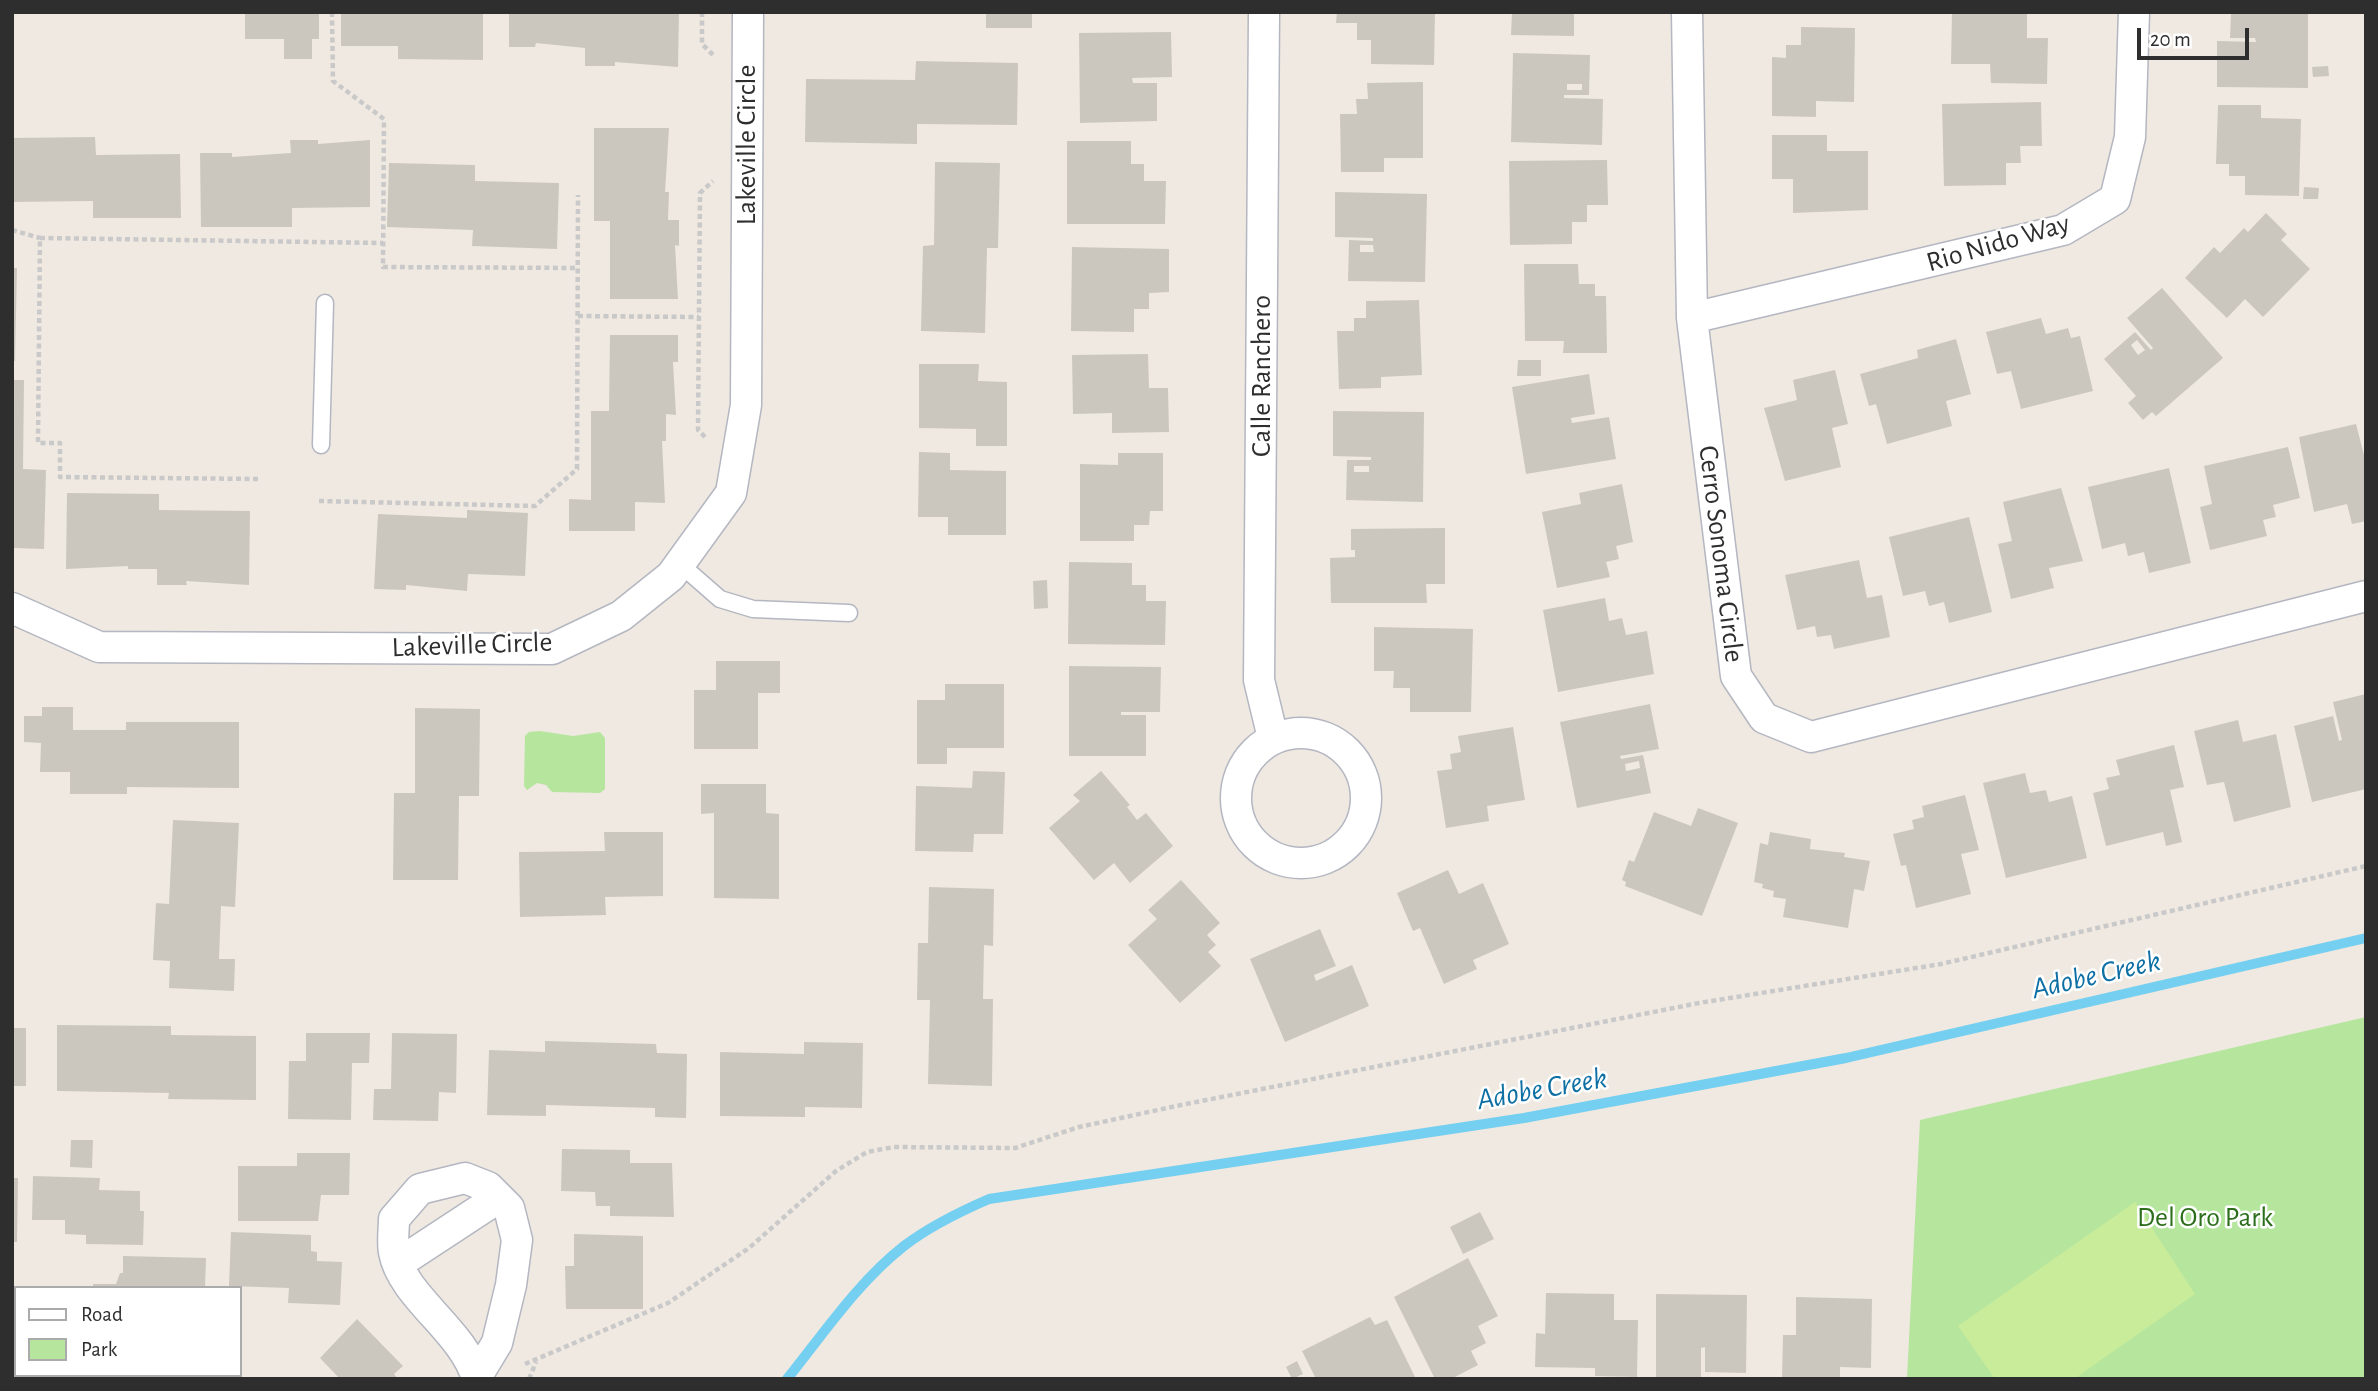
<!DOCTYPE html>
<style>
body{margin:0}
#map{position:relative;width:2378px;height:1391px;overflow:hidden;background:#efe9e1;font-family:"Alegreya Sans",sans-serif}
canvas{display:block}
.frame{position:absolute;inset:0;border:14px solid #2e2e2e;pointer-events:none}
.legend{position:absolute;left:14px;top:1286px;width:228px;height:91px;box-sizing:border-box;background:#fff;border:2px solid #ababab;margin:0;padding:9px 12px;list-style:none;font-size:21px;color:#2e2e2e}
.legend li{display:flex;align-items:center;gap:14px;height:35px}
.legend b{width:35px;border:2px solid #ababab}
.scale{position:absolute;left:2137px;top:28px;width:112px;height:32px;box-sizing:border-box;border:4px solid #2e2e2e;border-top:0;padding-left:9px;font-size:21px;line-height:24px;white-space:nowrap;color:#2e2e2e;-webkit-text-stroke:5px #fff;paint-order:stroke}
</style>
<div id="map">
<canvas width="2378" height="1391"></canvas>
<div class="frame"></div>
<ul class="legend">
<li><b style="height:9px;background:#fff"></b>Road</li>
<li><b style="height:19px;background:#b6e59e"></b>Park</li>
</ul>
<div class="scale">20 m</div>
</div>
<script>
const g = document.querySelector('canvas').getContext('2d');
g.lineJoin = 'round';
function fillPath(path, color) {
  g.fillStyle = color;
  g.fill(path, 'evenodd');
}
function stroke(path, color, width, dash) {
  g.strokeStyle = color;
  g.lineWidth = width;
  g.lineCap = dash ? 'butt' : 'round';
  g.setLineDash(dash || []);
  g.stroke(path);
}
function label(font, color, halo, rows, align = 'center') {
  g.font = font + ' "Alegreya Sans",sans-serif';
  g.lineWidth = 5;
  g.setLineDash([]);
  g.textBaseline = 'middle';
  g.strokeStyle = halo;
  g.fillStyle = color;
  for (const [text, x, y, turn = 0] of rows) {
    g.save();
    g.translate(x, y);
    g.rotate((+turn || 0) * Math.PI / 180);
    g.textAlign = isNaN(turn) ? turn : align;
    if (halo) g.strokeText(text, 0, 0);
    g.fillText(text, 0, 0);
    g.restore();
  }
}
fillPath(new Path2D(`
 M540,731L573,736L600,732L605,738V789L600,793L552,792L546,785L537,783L527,790L524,786L525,736L529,732Z
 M2366,1017V1379H1907L1920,1120Z`), '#b6e59e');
fillPath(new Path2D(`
 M2135,1202L2195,1294L2074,1379H1995L1958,1326Z`), '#c9ec9a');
stroke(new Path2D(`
 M787,1379C824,1333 858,1282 904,1246C930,1226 959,1212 989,1199L1524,1118L1846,1058L2366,938`), '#75cff0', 10);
fillPath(new Path2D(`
 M245,12H319V39H312V59H284V39H245Z
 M341,12H483V60L398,59V46H341Z
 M509,12H679L678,67L615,62V66H585V48L536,43L535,47H509Z
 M986,12H1032V28H986Z
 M1337,12H1435L1434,65L1371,64V40H1357V23H1336Z
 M1512,12H1574V36L1511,35Z
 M1952,12H2027V38H2048L2047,84L1991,83L1990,64H1951Z
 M2231,12H2308V88L2217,87V41L2256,42L2255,38H2230Z
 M1801,27L1855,28L1854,102L1816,101V117L1772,116V57L1786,58V45H1801Z
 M1171,32L1172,77L1132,78L1133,83H1157V121L1080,123L1079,33Z
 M1513,53L1590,55L1589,95H1564V98L1603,99L1602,145L1511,142ZM1567,84H1582V90H1567Z
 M916,61L1018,63L1017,125L917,124V144L805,142L806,79L915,80Z
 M2328,66L2329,76L2313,77L2312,67Z
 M1423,82V158H1384V172H1341L1340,114H1357L1356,99H1368L1367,83Z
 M2041,102L2042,146H2020L2021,163H2006V185L1944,186L1942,104Z
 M2218,105H2261V118L2301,119L2299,196L2245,195V176H2229V164H2216Z
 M594,128H669L665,192H669L668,220H679V246L675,245L678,299H610V221H594Z
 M1772,135H1827V151H1868V210L1793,213V179H1772Z
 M95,137L96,155L180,154L181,218H93V201L12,202V138Z
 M290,140H318V144L370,140V207L292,208V227H201L200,153H232V157L291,153Z
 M1067,141H1131V164H1144V181H1166L1165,224H1067Z
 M1607,160L1608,205H1587V222H1572V244L1510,245L1509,161Z
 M935,162L1000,163L998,248H987L985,333L921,331L923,246L934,245Z
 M389,163L475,165V181L559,183L557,249L472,246L473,230L387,227Z
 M2304,187L2319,188L2318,199H2303Z
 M1335,192L1427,194L1425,282L1348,281L1349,240L1373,241V238L1335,237ZM1360,245H1373L1374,252H1360Z
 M2266,213L2287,234L2281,240L2310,269L2263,317L2245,299L2227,318L2185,278L2214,247L2220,253L2244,228L2248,232Z
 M1072,247L1169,249V292L1149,293V309H1134V332L1071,331Z
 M1524,264H1578L1579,284H1595V296H1606L1607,353H1563L1564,341H1525Z
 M12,268H17L15,361H12Z
 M2162,288L2223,358L2156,416L2152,412L2143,420L2128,403L2136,396L2104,359L2135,332L2151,350L2153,348L2127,318ZM2137,340L2145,350L2138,355L2131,345Z
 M1419,300L1422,375L1381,377V388L1339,389L1337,331H1354V318H1366V301Z
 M2041,318L2046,334L2068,328L2071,338L2080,336L2093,391L2021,409L2011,371L1997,374L1986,332Z
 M610,335H678V362H673L676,415L666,414V441H662L665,503L635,502V531H569V499L591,500V411H609Z
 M1956,339L1971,394L1946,401L1952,426L1887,444L1876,404L1869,406L1860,374L1918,358L1917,350Z
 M1148,354L1149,388H1168L1169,432L1112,433V413L1073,414L1072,355Z
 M1518,360H1541V376H1517Z
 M919,364H979L978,381L1007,382V446H976V429L919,428Z
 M1835,370L1848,424L1832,428L1841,467L1785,481L1764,408L1797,400L1793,380Z
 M1589,374L1595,414L1571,418L1572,423L1609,417L1616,459L1526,474L1512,387Z
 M12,380H24L23,469L46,470L44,549L12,548Z
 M1333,411L1424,412L1423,502L1346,500L1347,460H1371V457L1333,456ZM1354,466H1369V472H1354Z
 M2356,424L2366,463V521L2352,524L2347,504L2314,512L2299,437Z
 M2288,447L2300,498L2273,505L2276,517L2263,520L2267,536L2210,550L2200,507L2212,504L2204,466Z
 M919,452L950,453V470L1006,471V535H948V517H918Z
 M1118,453H1163V511H1150L1149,525H1134V541H1080V464L1118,465Z
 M2169,468L2191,563L2149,573L2144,552L2128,556L2125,543L2102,549L2088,487Z
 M1622,484L1633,542L1616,546L1619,559L1606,562L1610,577L1557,588L1542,512L1581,504L1579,493Z
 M2061,488L2083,561L2049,568L2054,588L2011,599L1998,544L2012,541L2003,502Z
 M67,493L159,494V510L250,511L249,585L186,581L187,585H157V569H128V566L66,569Z
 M467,510L528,513L525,576L468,574L467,591L406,585V590L374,589L378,514L467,518Z
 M1969,517L1992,612L1949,623L1944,602L1929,606L1925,591L1903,596L1889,537Z
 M1445,528V584H1426L1427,603H1331L1330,558L1355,557V550H1351V529Z
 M1859,560L1867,598L1882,595L1890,637L1834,649L1831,635L1817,637L1815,626L1797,630L1785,575Z
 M1069,562L1132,563V585H1146V601H1166L1165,645L1068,644Z
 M1047,580L1048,608L1034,609L1033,581Z
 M1605,598L1609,621L1622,618L1626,635L1647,631L1654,674L1558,692L1543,610Z
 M1374,627L1473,629L1471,712H1410V688H1393L1394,671H1374Z
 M716,661H780V693H758V749H694V690H716Z
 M1069,666L1161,667L1160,712H1121V715H1146V756H1069Z
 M945,684H1004V748H947V764H917V700H945Z
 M2366,694V789L2312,802L2294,726L2333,716L2339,741L2342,740L2333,702Z
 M1650,704L1659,749L1620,756L1621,759L1643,755L1651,793L1577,808L1560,722ZM1639,761L1640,768L1626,771L1625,764Z
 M42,707H73V730H126V722H239V788L127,787V794H70V772H40L41,743L24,742V716H42Z
 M415,708L480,709L479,796H459L458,880H393L394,793H415Z
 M2238,720L2243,742L2276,734L2291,807L2234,822L2224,782L2207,785L2194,731Z
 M1513,727L1525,800L1487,806L1489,821L1446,828L1437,771L1452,769L1450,754L1461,752L1458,736Z
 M2174,745L2184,787L2170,790L2182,842L2166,846L2163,832L2106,846L2093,793L2109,789L2106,778L2120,775L2116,760Z
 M973,771L1005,772L1003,834H974L973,852L915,851L916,786L972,788Z
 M1101,771L1130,805L1127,807L1137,820L1146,813L1173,846L1130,883L1114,863L1094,880L1049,828L1080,801L1073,795Z
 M2025,773L2030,793L2046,790L2049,802L2072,796L2087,858L2006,878L1983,783Z
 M701,784H766V813L779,814V899L714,898V813L701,814Z
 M1965,795L1979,850L1961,854L1971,894L1916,908L1906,865L1901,866L1893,834L1914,829L1912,820L1924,817L1922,806Z
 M1698,808L1738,823L1702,916L1625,886L1626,882L1622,880L1629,860L1634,862L1654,812L1691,826Z
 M173,820L239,823L235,907L221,906L219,959H235L234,991L169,988L170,961L153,960L156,903L169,904Z
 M604,832H663V896L605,897L606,915L520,917L519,852L605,851Z
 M1770,832L1811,839L1810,849L1845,853L1844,857L1870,861L1864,891L1854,889L1848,928L1783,917L1786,899L1773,897L1774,891L1762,888L1763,884L1754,882L1760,843L1768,845Z
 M1448,870L1459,894L1483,883L1509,944L1473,960L1477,969L1444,984L1420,928L1413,931L1397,893Z
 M1181,880L1220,923L1207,935L1216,945L1208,952L1221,966L1180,1003L1128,945L1157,919L1148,910Z
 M929,887L994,889L993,946L984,945L983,999H993L992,1086L928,1084L930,1000H917L918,943H928Z
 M1320,929L1336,966L1314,975L1316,981L1352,965L1369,1006L1285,1042L1250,959Z
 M57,1025L171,1026V1035L256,1036V1100L168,1099L169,1093L57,1091Z
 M12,1028H26V1086H12Z
 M306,1033H370L369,1063H352L351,1120L288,1119L289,1061H306Z
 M392,1033L457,1034L456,1093L439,1092L438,1121L373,1120L374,1089H391Z
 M545,1041L656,1044L657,1053L687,1054L686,1118L655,1117V1108L546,1105V1116L487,1115L489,1050L545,1052Z
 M804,1042L863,1043L862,1108L805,1107V1117L720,1116V1052L804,1054Z
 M71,1140H93L92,1168L70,1167Z
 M562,1149L630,1150V1163H672L674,1217L610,1216V1206H596L595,1192L561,1191Z
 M297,1153H350L349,1195H321L318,1221H238V1166H297Z
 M33,1176L100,1178L99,1190L140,1191V1211H144L143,1245L86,1244V1235L65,1234V1220H32Z
 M12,1178H18L17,1242H12Z
 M1480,1212L1494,1239L1463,1254L1450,1227Z
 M231,1232L311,1235V1251L317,1252V1261L342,1262L340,1305L288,1303L289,1288L229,1286Z
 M574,1234L643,1236V1309H566L565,1266H574Z
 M123,1256L206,1258L205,1288H93V1284H116L120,1273H123Z
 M1468,1258L1498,1316L1478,1326L1486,1343L1471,1351L1478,1365L1451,1379H1435L1394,1297Z
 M1546,1293L1614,1294V1320H1638L1637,1377L1595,1376V1368L1535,1367L1536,1333L1545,1334Z
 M1656,1294L1747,1295L1746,1373L1705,1372V1347L1701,1348V1379H1656Z
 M1796,1297L1872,1299L1871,1368L1840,1367V1379L1782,1378L1783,1335H1796Z
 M1370,1317L1375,1325L1387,1320L1416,1379H1316L1302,1351Z
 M357,1319L403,1366L394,1374L398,1379H340L320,1358Z
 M1297,1361L1303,1374L1292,1379L1286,1367Z
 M127,1375H242V1379H127Z`), '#cbc7bf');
const service = new Path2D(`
 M321,445L325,303
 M680,564L720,599L753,609L849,613`);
const minor = new Path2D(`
 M1264,12L1259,680L1273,738
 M1687,12L1692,318L1736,676L1764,718L1811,737L2366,596
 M1692,318L2063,230L2115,199L2130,137L2134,12
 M12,608L99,647L552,649L621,616L671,576L731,493L746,405L748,12
 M1236 798a65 65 0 1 1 130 0a65 65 0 1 1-130 0Z
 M399,1263L498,1198
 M12,1374L15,1379
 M477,1376L497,1343L511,1285L517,1240L509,1208L488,1187L465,1178L420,1189L394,1219C394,1229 392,1242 394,1252C402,1297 465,1332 477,1379`);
stroke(service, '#b4b7c1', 19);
stroke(minor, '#b4b7c1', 33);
stroke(new Path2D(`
 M332,12L333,81L384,119L383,267L578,268
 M702,12V44L714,56
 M12,230L40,238
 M578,316L699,317
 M705,437L698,430L700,193L713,181
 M258,479L60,477V443H38L40,238L383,243
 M319,501L535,506L577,469L578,195
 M525,1364L668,1303L749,1248L836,1171L867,1152L894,1147L1015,1148L1079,1127L1181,1105L1699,1003L1941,964L2366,866
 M529,1379L536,1362`), '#c9c9c9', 4.5, [5, 3.5]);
stroke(service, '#fff', 16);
stroke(minor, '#fff', 30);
label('28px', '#2e2e2e', '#fff', [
 ["Lakeville Circle",747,145,-90],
 ["Rio Nido Way",1998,243,-16],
 ["Calle Ranchero",1262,376,-90],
 ["Cerro Sonoma Circle",1721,554,83],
 ["Lakeville Circle",472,645,-2]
]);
label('28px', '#2c6e1b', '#fff', [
 ["Del Oro Park",2205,1218]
]);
label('italic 30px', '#0d6fa3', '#fff', [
 ["Adobe Creek",2096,975,-13],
 ["Adobe Creek",1542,1089,-10]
]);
</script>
